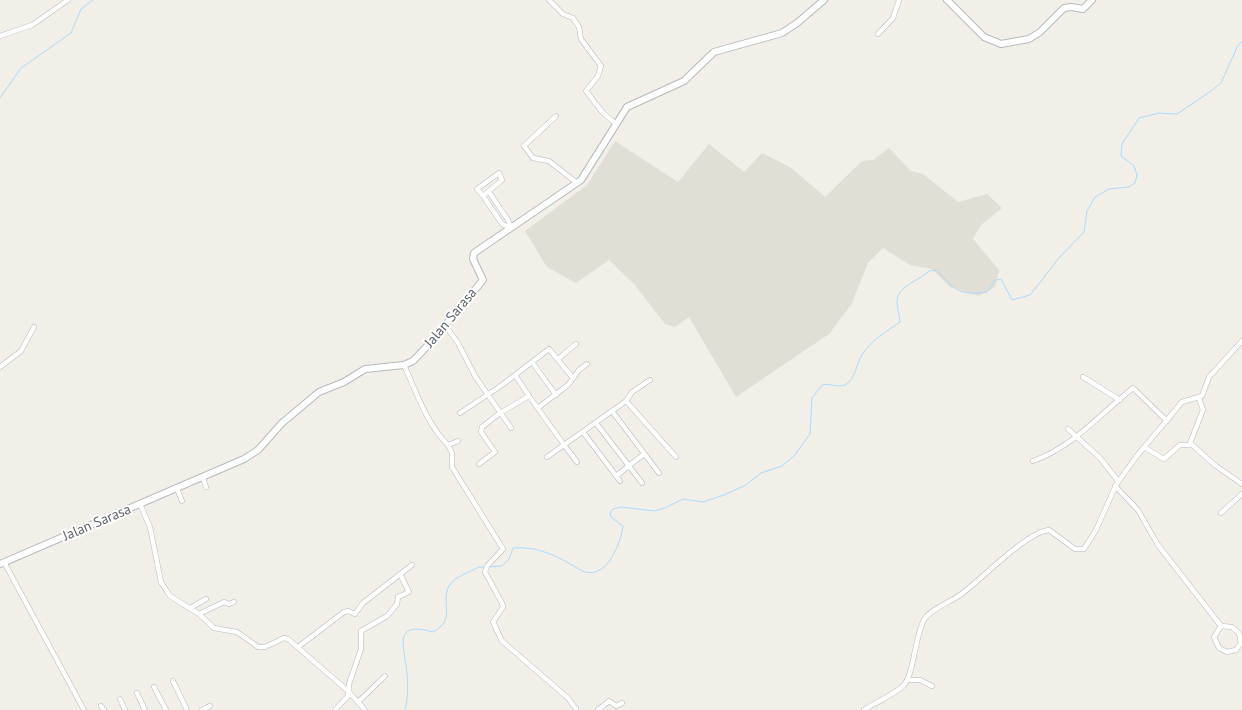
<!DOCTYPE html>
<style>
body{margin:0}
canvas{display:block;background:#f1efe8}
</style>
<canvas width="1242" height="710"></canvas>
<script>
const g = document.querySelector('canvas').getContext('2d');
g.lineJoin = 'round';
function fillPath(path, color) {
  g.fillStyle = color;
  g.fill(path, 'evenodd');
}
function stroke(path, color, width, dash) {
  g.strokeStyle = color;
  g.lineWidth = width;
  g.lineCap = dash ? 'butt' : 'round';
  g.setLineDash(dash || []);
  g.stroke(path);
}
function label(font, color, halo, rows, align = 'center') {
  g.font = font + ' "PT Sans",sans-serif';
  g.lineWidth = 4;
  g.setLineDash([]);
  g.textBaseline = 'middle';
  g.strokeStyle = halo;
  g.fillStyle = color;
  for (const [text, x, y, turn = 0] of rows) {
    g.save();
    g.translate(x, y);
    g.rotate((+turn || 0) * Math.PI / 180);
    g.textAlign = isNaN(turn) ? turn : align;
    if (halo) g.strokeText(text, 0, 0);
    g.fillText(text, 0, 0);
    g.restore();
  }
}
fillPath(new Path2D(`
 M615,141L678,182L709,144L744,172L762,153L790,167L825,197L862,161L873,160L889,148L911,171L923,174L958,202L987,194L1002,208L981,225L973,239L999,270L995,287L979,296L950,287L932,269L910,265L883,248L868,263L851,305L829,334L736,397L689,317L675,327L665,324L634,284L609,260L576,283L547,267L525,231L587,185Z`), '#e1ded6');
stroke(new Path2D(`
 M0,98L21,68L71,33L81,9L93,0
 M488,567L502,566L509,559L513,548C535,546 553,554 572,565C576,567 581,571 585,572C608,578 621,542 623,526L611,517L610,513L613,509L621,507L654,511L665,508L683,499L703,502L724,495L746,485L761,473L782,466L794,456L810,434L812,398L822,385C829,383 838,388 845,385C856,379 856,364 862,355C872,339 886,332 900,322C900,315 897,309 897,303C896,285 920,281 929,271L937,270C954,290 959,296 987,292L996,280L1001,279L1012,300L1030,295L1059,258L1084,232L1087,211L1095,197L1109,189L1129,187L1135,183L1137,175L1134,166L1121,156L1122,144L1139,118L1159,113L1177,114L1211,91L1221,83L1238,45L1242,42
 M405,710C408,700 408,685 407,674C405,648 391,620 433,632C457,619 440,603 449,586C454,577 470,572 479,567H484`), '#aadaff', 1);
const street = new Path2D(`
 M549,0L563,14L573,18L579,27L581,39L601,66L598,76L586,91L603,113L615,123
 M878,34L893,18L899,0
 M0,36L32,25L68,0
 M556,116L524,146L533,158L549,161L577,183
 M499,173L502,180L483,196L477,189Z
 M489,192L508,220L511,228
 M483,196L502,224L511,228
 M445,325L458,343L475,376L511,428
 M558,359L576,344
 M532,362L556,395
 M404,365C416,391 427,425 448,445L458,441
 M0,367L21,351L34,327
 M515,375L529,396
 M1083,377L1120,400
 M1199,398L1203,410L1190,443L1216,466L1242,484
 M626,401L676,457
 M539,407L568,385L579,370L587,364
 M612,411L659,473
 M460,413L502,385L549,349L573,378
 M596,423L642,483
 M1068,429L1100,458L1118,481
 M583,432L620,481
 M448,445L452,453V467L503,549L487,566L485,572L502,603L503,607L493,622L502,641L568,698L576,709
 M1144,447L1164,459L1180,445H1191
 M547,457L564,445L577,462
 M1033,461C1073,447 1100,414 1133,388L1167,421
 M479,464L495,452L481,432L482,427L500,413L529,396L564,445L626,401L632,392L650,380
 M616,476L644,454
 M203,478L206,487
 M1115,486L1138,510L1158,545L1221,626
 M177,489L182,501
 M140,504L150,527L161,582L170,596L199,614L214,628L237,632L258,647H265L284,638L288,639L348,691L365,710
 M1221,513L1242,494
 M4,562L84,710
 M190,608L206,599
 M199,614L224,602L229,604L234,602
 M1221,626L1232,627L1239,633L1241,643L1236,650L1227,652L1219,648L1214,637Z
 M298,647L344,612L348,611L355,614L363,603L412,565
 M907,680H920L932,686
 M173,681L187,710
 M154,687L166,710
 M137,693L145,710
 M120,699L125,710
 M358,702L385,676
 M101,706L104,710
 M202,710L210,706
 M335,710L348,696L349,684L361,649V631L387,616L397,604L398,597L409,592L400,574
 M598,710L609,701L616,706L622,703
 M864,710C876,702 892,696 903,686C914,676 915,633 925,618C934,607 949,603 960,595C980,581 1026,532 1049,530L1075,549H1084L1096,530L1116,485L1136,457L1182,402L1202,396L1209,377L1242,341`);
const secondary = new Path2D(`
 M947,0L984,37L1001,44L1029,39L1040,32L1064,8L1071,7L1083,9L1092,0
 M0,564L244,459L258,450L282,423L319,392L344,382L365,369L404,365L413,361L432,341L483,280L473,259L474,253L581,180L627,107L684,81L714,52L782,33L797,23L824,0`);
stroke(street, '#b5b8bc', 5.5);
stroke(secondary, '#b6babf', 8);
stroke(street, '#fff', 4.5);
stroke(secondary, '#fff', 6);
label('14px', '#5f6368', '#fff', [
 ["Jalan Sarasa",451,318,-50],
 ["Jalan Sarasa",97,523,-23]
]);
</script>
